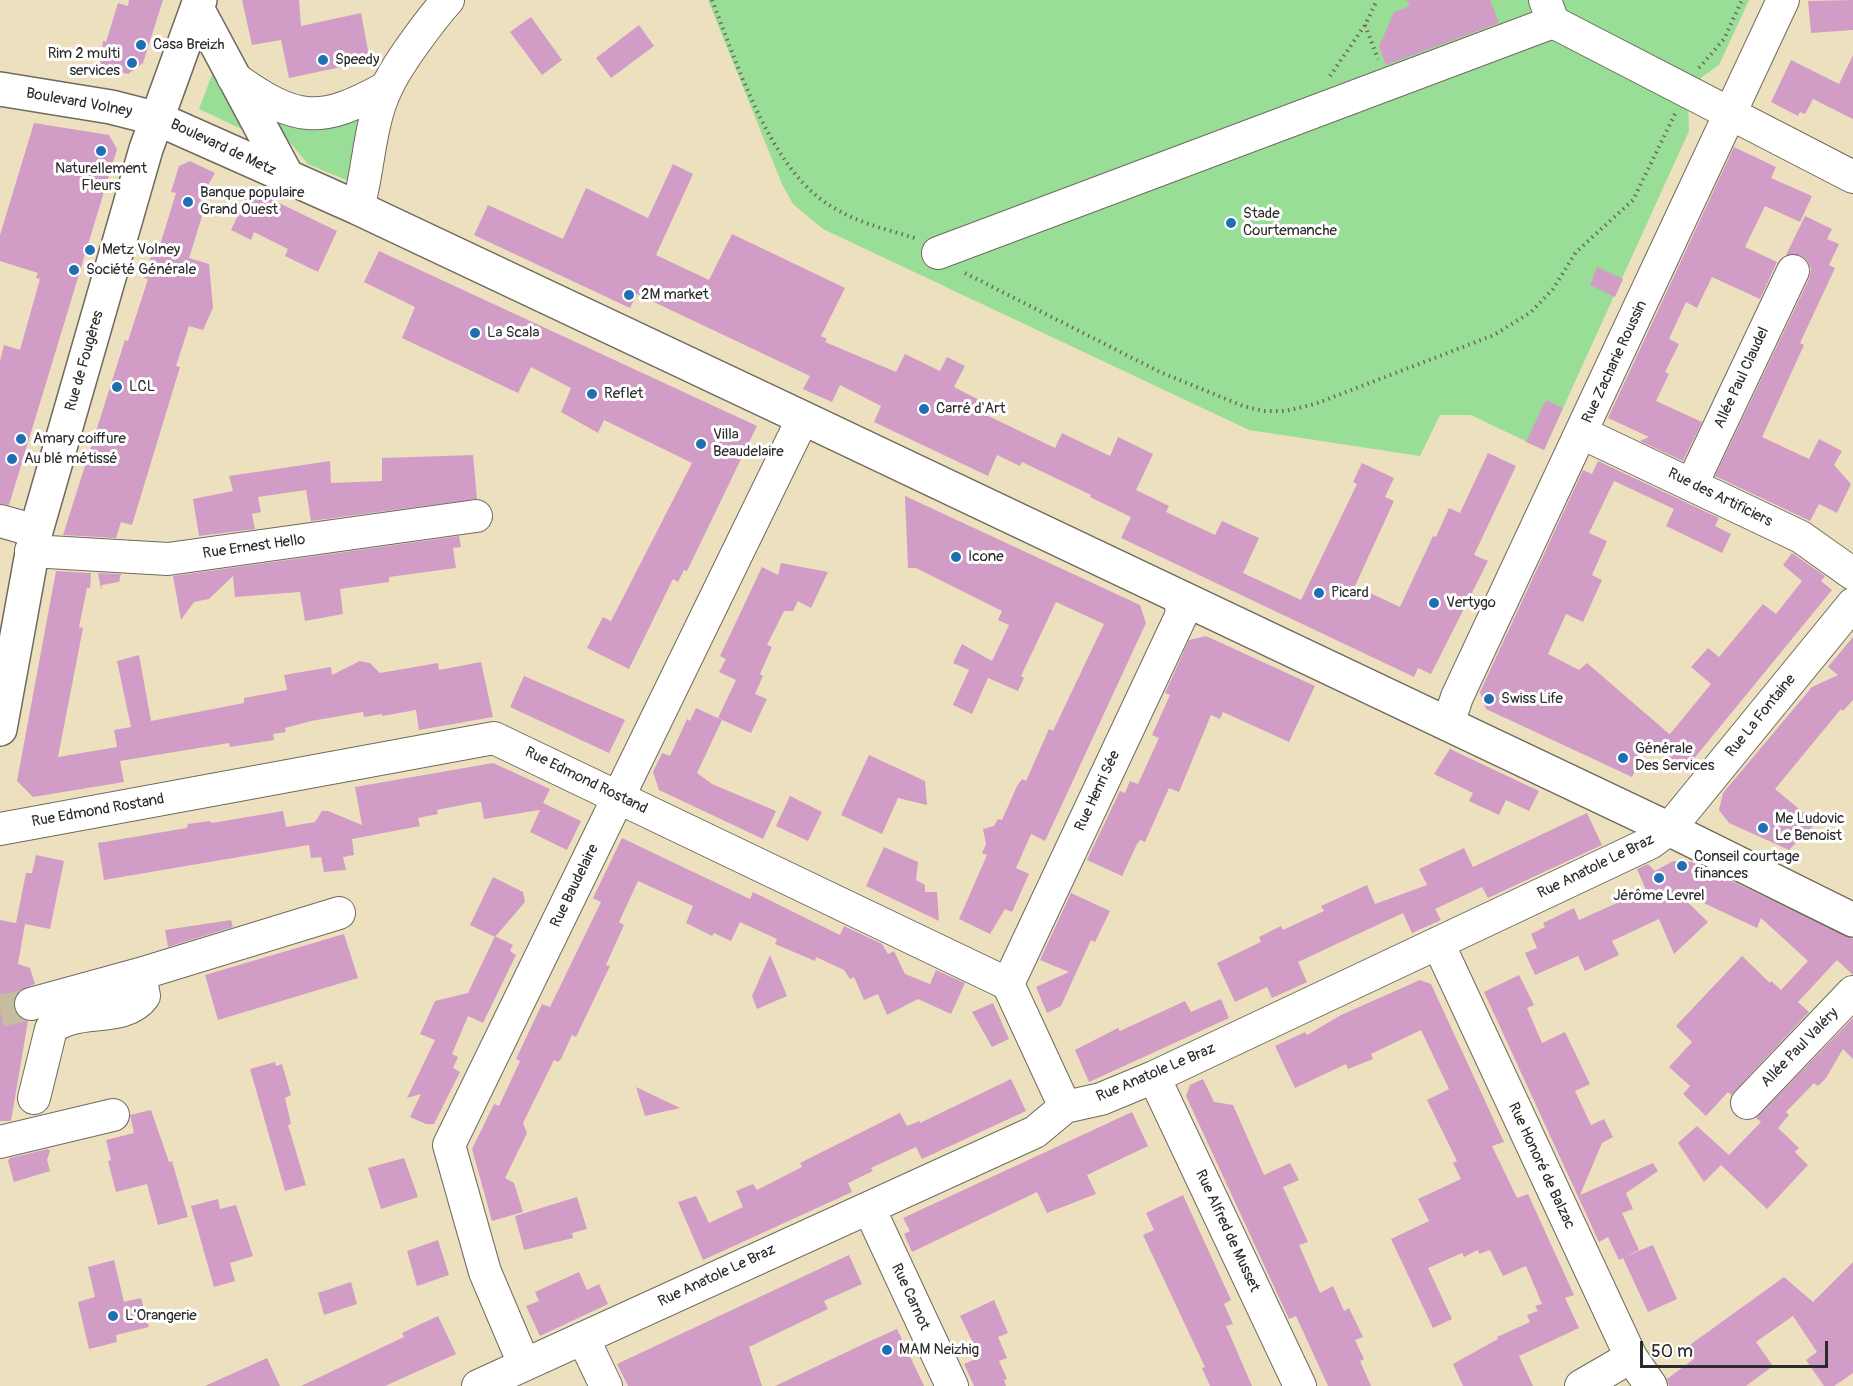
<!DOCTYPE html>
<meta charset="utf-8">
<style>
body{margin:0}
#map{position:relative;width:1853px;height:1386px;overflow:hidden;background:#ede0be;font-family:Pangolin,sans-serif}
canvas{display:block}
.scale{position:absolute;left:1640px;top:1341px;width:188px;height:27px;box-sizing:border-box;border:3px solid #2b2b2b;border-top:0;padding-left:8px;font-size:18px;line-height:21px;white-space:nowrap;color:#2b2b2b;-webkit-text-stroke:4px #fff;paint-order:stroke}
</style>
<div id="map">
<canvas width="1853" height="1386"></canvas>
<div class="scale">50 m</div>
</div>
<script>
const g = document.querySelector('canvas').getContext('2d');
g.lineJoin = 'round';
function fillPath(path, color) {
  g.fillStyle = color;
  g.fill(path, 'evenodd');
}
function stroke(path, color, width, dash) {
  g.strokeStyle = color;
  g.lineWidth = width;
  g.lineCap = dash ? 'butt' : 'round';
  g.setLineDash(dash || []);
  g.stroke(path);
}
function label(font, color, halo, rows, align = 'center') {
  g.font = font + ' Pangolin,sans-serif';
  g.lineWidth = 6;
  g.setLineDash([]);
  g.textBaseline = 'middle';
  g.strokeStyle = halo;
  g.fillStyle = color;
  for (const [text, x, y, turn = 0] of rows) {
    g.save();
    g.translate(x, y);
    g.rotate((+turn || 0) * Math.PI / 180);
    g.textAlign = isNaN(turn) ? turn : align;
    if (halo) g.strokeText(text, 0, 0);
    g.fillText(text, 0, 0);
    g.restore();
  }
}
fillPath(new Path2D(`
 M708,0H1749L1719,65L1702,77L1688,105L1689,131L1544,450L1471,415H1440L1420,456L1249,430L823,229L793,204L782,184Z
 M213,72L248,132L199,109Z
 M266,114L357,116L365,124L353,183L308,164Z`), '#98de97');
fillPath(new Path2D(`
 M129,0H163L143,63L128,74L100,68L103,41L106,42L118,3L128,6Z
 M242,0H299L301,26L361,13L370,61L289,78L281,40L252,45Z
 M1407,0H1490L1499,23L1386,65L1379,47L1394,12L1410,6Z
 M1853,0V30L1811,33L1808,1Z
 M531,17L562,60L542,75L510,32Z
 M639,25L654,46L611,78L596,58Z
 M1853,55V119L1813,99L1805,114L1800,112L1798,116L1771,102L1791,60L1839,84Z
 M34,123L109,135L117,149L9,505L0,504V361L4,345L20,350L40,279L36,278L38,273L0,261V235Z
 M1734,147L1776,167L1771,178L1812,196L1800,222L1765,206L1745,247L1777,262L1760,299L1712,277L1697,308L1686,302L1669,339L1679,344L1665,372L1669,374L1656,401L1702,422L1683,461L1640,441L1649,437L1608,418Z
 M190,161L215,173L203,194L204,210L189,258L209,264L213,308L203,330L189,326L176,366L180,367L132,525L121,522L116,538L63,535L125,340L128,341L148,279L144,278L154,246L159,248L169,216L176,193L171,192L179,166Z
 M673,164L693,174L656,255L709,280L732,234L845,288L821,336L827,339L825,342L896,372L905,354L940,371L947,357L965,366L954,387L985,403L980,412L1055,448L1062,433L1110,456L1118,437L1153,454L1136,490L1169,506L1166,512L1215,535L1222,521L1259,538L1243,573L1301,600L1357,484L1353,482L1362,463L1394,478L1385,497L1394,501L1355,586L1400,607L1433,536L1436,537L1449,508L1460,513L1488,453L1516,466L1474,555L1488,561L1431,674L1418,668L1414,677L1121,538L1131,517L1090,497L1091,495L1022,462L1020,466L997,455L988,476L874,422L881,406L840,385L832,402L803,389L810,376L637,294L630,308L474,235L488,205L563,239L586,188L648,218Z
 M250,189L337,231L318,272L285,256L288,249L254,232L251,240L231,230Z
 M1805,216L1832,229L1827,239L1839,244L1829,265L1835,268L1800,343L1804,345L1762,437L1809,459L1819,439L1842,451L1834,465L1851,484L1837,513L1819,504L1810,521L1715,476L1809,279L1811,269L1807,260L1800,255H1786Z
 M379,251L757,426L687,571L684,570L678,582L673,579L629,669L587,648L603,617L611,621L692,463L604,420L598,433L561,412L571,388L531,367L518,393L402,338L415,307L364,282Z
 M1597,267L1623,279L1615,297L1590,285Z
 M1546,400L1563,408L1544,450L1526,442Z
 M473,455L477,499L311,521L306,490L258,497L261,512L252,514L255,529L199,536L193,499L233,491L229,476L330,461L331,483L382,481V458Z
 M1598,461L1719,518L1715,526L1731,534L1722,553L1666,526L1674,509L1614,481L1589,533L1607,541L1592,575L1602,580L1583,622L1566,614L1548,654L1579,670L1587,663L1667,732L1670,734L1711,684L1691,667L1708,648L1719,657L1763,604L1776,614L1802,581L1783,565L1792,553L1825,576L1821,581L1832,590L1683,772L1648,743L1632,777L1486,709L1480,692L1583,470L1592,474Z
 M905,496L1140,605L1146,623L1045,841L1031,834L1016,868L1029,874L1012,912L1005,909L990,934L959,919L987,855L982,853L986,844L983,829L994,826L998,819L1002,820L1017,786L1022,779L1026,781L1049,729L1053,731L1104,624L1056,602L1021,676L1024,678L1018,691L988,678L972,714L953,705L969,670L953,663L962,644L992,661L1009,625L998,620L1002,611L916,568H908Z
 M459,536L461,547L453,548L456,568L389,577V582L340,589L343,614L305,621L300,592L235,597L233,576L209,599L194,602L181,620L173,576Z
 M781,563L828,572L811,608L798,601L793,611H784L767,645L772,647L760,674L763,676L755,694L767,699L751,733L718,718L736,680L719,672L726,659L720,656L762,567L778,575Z
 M56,571L91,573L90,588H87L79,627L83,628L58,757L117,747L114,730L131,727L117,661L139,655L151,721L244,703V698L287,690L284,675L331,667L332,675L360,661L370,663L380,673L438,663L439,670L481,662L493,717L419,730L416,710L382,716V714L364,717L363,712L311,721L285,728L286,732L273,734L274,740L230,747L229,743L120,761L124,782L33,797L17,781Z
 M98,573L121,574L119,582L102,585L101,589Z
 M1206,636L1315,686L1289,742L1223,712L1220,719L1211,715L1179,792L1169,788L1145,842L1140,840L1137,844L1122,876L1087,860L1120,791L1125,793L1130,781L1138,784L1159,738L1152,735L1170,695L1165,693L1189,640Z
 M1853,637V700L1843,711L1841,709L1775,789L1816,823L1789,850L1729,823L1719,810L1723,793L1812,687L1838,675L1828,667Z
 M524,676L625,720L609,753L510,707Z
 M696,708L722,720L697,773L712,784L776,811L763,839L659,790L653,772L662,753L670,756L687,719L690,721Z
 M1450,749L1539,791L1529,811L1506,800L1499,815L1469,801L1473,793L1434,774Z
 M869,755L925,781L927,805L898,798L882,834L841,815Z
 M493,763L550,789L543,803L581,821L567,850L530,832L540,810L484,819L481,802H477L437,810L438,814L418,818L420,826L352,839L354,855L343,857L346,870L324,872L321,857L311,858L309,845L104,880L98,843L187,828L188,824L210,821L212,823L283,811L286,827L315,822L322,811H328L362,825L355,787Z
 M790,796L822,812L808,841L776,826Z
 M1587,813L1602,845L1488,898L1482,887L1435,909L1441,920L1412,933L1403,913L1298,962L1307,982L1272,998L1267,987L1235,1002L1217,963L1261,942L1259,937L1281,926L1283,930L1324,911L1321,906L1367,885L1375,904L1427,885L1419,869L1464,848L1473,867Z
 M622,838L750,899L753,892L840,935L844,926L882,944L888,954L894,951L905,974L930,984L936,970L965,983L951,1014L918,999L887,1015L878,994L864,1000L854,977L850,979L844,970L816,957L815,961L775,944L777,939L740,922L731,941L714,933L712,936L686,923L693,906L638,881L619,922L624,925L606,965L610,966L576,1037L572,1035L561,1059L558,1062L554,1060L523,1123L527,1133L505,1178L514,1183L523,1212L492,1221L472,1149L494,1104L499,1106L520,1061L516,1059L542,1004L550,1007L601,902L593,898Z
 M884,847L918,862L916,880L925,885V892H937L939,921L866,886Z
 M36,855L64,861L50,929L25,924L18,964L30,968L35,984L19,991L14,999V1008L18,1016L28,1021L11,1121H0V920L16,923L26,873H32Z
 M1673,861L1692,862L1853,939V975L1837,960L1798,1002L1809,1012L1731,1095L1728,1092L1706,1116L1683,1094L1690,1086L1669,1067L1692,1042L1676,1026L1742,956L1770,983L1771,981L1781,990L1808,961L1761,918L1757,928L1674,889L1708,922L1674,954L1659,919L1612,941L1619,955L1585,971L1578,956L1535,975L1525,953L1537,948L1531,934L1545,927L1543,923L1574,908L1579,920L1646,890L1637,869L1648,864L1655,871Z
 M493,877L523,892L525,902L495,937L470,925Z
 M1071,893L1110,911L1095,942L1091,940L1061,1006L1047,1013L1036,987L1069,972L1040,960Z
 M231,920L233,927L168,947L165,930Z
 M344,934L358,978L218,1020L205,975Z
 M495,936L513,945L510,951L516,955L483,1023L468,1016L452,1054L458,1057L453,1068L460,1072L434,1124H426L410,1117L421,1094L407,1098L435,1040L420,1034L435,1001L468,993Z
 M770,955L787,996L757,1009L752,996Z
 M1519,975L1534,1005L1527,1008L1542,1043L1565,1032L1590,1084L1575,1091L1591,1125L1604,1119L1613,1137L1602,1143L1580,1195L1653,1163L1658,1171L1626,1193L1633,1209L1622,1213L1639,1250L1624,1257L1653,1245L1677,1299L1648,1312L1623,1258L1619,1260L1608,1237L1599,1242L1484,992Z
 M1420,980L1431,984L1504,1142L1492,1146L1517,1198L1528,1194L1574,1295L1565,1298L1579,1328L1519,1356L1533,1386H1463L1453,1364L1498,1339L1497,1337L1530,1322L1527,1315L1538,1311L1535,1306L1542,1304L1526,1266L1503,1276L1490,1250L1479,1254L1478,1250L1464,1257L1462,1253L1428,1268L1452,1319L1433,1328L1391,1239L1429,1221L1418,1199L1461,1179L1453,1163L1457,1161L1427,1100L1449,1089L1421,1030L1371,1054L1373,1059L1348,1069L1346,1064L1295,1088L1275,1046L1305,1032L1307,1035L1341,1015Z
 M1221,999L1229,1018L1089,1082L1075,1050L1118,1028L1120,1031L1185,1001L1191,1012Z
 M993,1003L1009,1039L992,1047L972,1012Z
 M1853,1018V1059L1843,1049L1826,1078L1818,1086L1814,1083L1786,1112L1789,1115L1778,1128L1799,1148L1795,1152L1808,1165L1767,1209L1721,1165L1704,1182L1678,1143L1697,1126L1729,1155L1761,1122L1756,1118Z
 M275,1062L276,1066L282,1064L291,1095L285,1098L291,1124L288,1125L306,1185L285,1191L250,1069Z
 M1011,1079L1026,1111L922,1159L916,1147L871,1168L873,1171L848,1183L852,1192L703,1260L678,1202L696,1196L709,1223L743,1207L736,1191L753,1184L757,1190L802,1167L800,1163L900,1113L907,1126L920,1121V1123Z
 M1203,1079L1214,1102L1233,1105L1264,1175L1290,1163L1299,1180L1283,1187L1308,1242L1299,1245L1320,1293L1333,1286L1344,1311L1349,1308L1363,1337L1355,1340L1364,1359L1360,1361L1371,1386H1328L1296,1316L1289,1319L1186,1096L1190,1085Z
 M636,1087L680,1108L645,1116Z
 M151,1110L169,1162L172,1161L188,1217L158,1225L147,1184L116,1192L108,1161L111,1160L106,1140L134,1133L130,1115Z
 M1132,1112L1148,1146L1087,1175L1096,1194L1047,1213L1037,1192L912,1252L904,1234L910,1231L903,1218Z
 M48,1149L50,1151L47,1160L50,1171L14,1182L8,1161L10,1158Z
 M404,1158L418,1197L381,1209L368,1168Z
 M1183,1195L1231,1300L1224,1304L1233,1324L1226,1326L1252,1386H1210L1202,1368L1205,1367L1143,1235L1154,1230L1146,1213Z
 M577,1197L587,1229L572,1233L573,1238L524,1250L515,1216Z
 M218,1199L220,1209L236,1205L253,1256L230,1263L235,1281L214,1287L191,1206Z
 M438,1240L449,1275L417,1286L407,1251Z
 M849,1255L862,1284L824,1301L828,1309L749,1347L762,1386H628L617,1364Z
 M114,1260L124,1302L141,1298L149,1327L116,1335L117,1342L89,1349L78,1302L95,1297L88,1267Z
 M1853,1262V1373L1834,1386H1824L1806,1360L1817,1352L1793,1316L1756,1342L1773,1366L1746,1386H1669L1667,1379L1695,1358L1687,1347L1784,1277L1813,1302Z
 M579,1272L587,1290L599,1284L608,1304L540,1336L526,1306L539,1301L535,1292Z
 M351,1282L357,1304L324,1315L318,1293Z
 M994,1300L1008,1333L998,1337L1007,1358L999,1361L1007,1379L1004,1380L1006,1386H974L964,1364L980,1357L960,1316Z
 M438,1316L456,1354L385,1386H301L404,1337L402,1333Z
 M897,1329L924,1386H775L868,1342Z
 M267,1358L280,1386H205Z`), '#d19dc6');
stroke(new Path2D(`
 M0,1011L31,1004`), '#c6bca1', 32, [32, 16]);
const minor = new Path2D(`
 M1545,0L1553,22L1853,177
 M233,77C296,122 319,125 387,87
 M358,208C369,169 369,123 387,87C398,63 431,19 448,0
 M938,253L1553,22
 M1582,433L1801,537L1853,574
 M1692,484L1793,271
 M0,521L36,531
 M31,551L168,559L476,516
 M1448,724L1457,697L1783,0
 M0,829L494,738L1008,984L1065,1107
 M1438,943L1631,1357L1651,1386
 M1008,984L1181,616L1182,598
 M31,1004L140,974L339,913
 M1154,1077L1300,1386
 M34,1098L51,1029C75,1006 124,1024 144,996L140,974
 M1747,1103L1853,992
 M0,1142L113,1115
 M869,1208L952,1386
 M583,1338L606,1386
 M524,1364L485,1272L449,1145L803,418
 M478,1386L1035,1132L1065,1107L1101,1099L1154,1077L1650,843L1669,829L1853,604
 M1581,1386L1631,1357`);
const major = new Path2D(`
 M197,8L288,178
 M0,89L111,107L158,119L358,208L803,418L1669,829L1853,920
 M0,729L36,531L146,149L200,0`);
stroke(minor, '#6f6a5e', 34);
stroke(major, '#6f6a5e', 36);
stroke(new Path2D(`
 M712,0C736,61 768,161 822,200C850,221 882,228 915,238
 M1365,25L1378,59
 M1699,68L1724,39L1742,0
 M1330,76L1365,25L1377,0
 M965,273L1160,372L1243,406L1264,411H1285L1315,404L1494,335L1531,312L1553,289L1576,252L1633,200L1675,114`), '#6f6a5e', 4, [1.5, 4.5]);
stroke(minor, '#fff', 32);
stroke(major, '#fff', 33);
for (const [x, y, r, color] of [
 [141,45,6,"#1f6fb2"],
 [323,60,6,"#1f6fb2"],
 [132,63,6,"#1f6fb2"],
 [101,151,6,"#1f6fb2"],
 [188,202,6,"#1f6fb2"],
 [1231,223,6,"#1f6fb2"],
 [90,250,6,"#1f6fb2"],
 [74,270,6,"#1f6fb2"],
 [629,295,6,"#1f6fb2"],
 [475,333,6,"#1f6fb2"],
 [117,387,6,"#1f6fb2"],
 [592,394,6,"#1f6fb2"],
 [924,409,6,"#1f6fb2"],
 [21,439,6,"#1f6fb2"],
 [701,444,6,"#1f6fb2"],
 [12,459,6,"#1f6fb2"],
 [956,557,6,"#1f6fb2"],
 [1319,593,6,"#1f6fb2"],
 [1434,603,6,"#1f6fb2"],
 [1489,699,6,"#1f6fb2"],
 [1623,758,6,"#1f6fb2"],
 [1763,828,6,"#1f6fb2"],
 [1682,866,6,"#1f6fb2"],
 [1659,878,6,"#1f6fb2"],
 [113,1316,6,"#1f6fb2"],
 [887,1350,6,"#1f6fb2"]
]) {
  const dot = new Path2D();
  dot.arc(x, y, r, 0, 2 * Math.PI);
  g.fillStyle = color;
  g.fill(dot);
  stroke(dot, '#fff', 2);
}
label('15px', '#2b2b2b', '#fff', [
 ["Casa Breizh",153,45],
 ["Rim 2 multi",120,54,"right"],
 ["services",120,71,"right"],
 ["Speedy",335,60],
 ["Naturellement",101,169,"center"],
 ["Fleurs",101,186,"center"],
 ["Banque populaire",200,193],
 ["Grand Ouest",200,210],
 ["Stade",1243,214],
 ["Courtemanche",1243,231],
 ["Metz Volney",102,250],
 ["Société Générale",86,270],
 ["2M market",641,295],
 ["La Scala",487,333],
 ["LCL",129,387],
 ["Reflet",604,394],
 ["Carré d'Art",936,409],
 ["Villa",713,435],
 ["Beaudelaire",713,452],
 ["Amary coiffure",33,439],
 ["Au blé métissé",24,459],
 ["Icone",968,557],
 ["Picard",1331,593],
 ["Vertygo",1446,603],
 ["Swiss Life",1501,699],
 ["Générale",1635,749],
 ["Des Services",1635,766],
 ["Me Ludovic",1775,819],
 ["Le Benoist",1775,836],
 ["Conseil courtage",1694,857],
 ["finances",1694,874],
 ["Jérôme Levrel",1659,896,"center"],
 ["L'Orangerie",125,1316],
 ["MAM Neizhig",899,1350]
], 'left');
label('15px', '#2b2b2b', '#fff', [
 ["Boulevard Volney",79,103,10],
 ["Boulevard de Metz",223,148,25],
 ["Rue de Fougères",85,361,-74],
 ["Rue Zacharie Roussin",1615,362,-65],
 ["Allée Paul Claudel",1742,378,-65],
 ["Rue des Artificiers",1720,498,26],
 ["Rue Ernest Hello",254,547,-8],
 ["Rue La Fontaine",1761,716,-51],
 ["Rue Edmond Rostand",586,781,26],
 ["Rue Henri Sée",1098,791,-65],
 ["Rue Edmond Rostand",98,811,-10],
 ["Rue Anatole Le Braz",1596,867,-26],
 ["Rue Baudelaire",575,886,-64],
 ["Allée Paul Valéry",1800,1048,-46],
 ["Rue Anatole Le Braz",1156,1073,-23],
 ["Rue Honoré de Balzac",1541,1166,65],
 ["Rue Alfred de Musset",1227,1231,65],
 ["Rue Anatole Le Braz",717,1276,-25],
 ["Rue Carnot",910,1297,65]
]);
</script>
